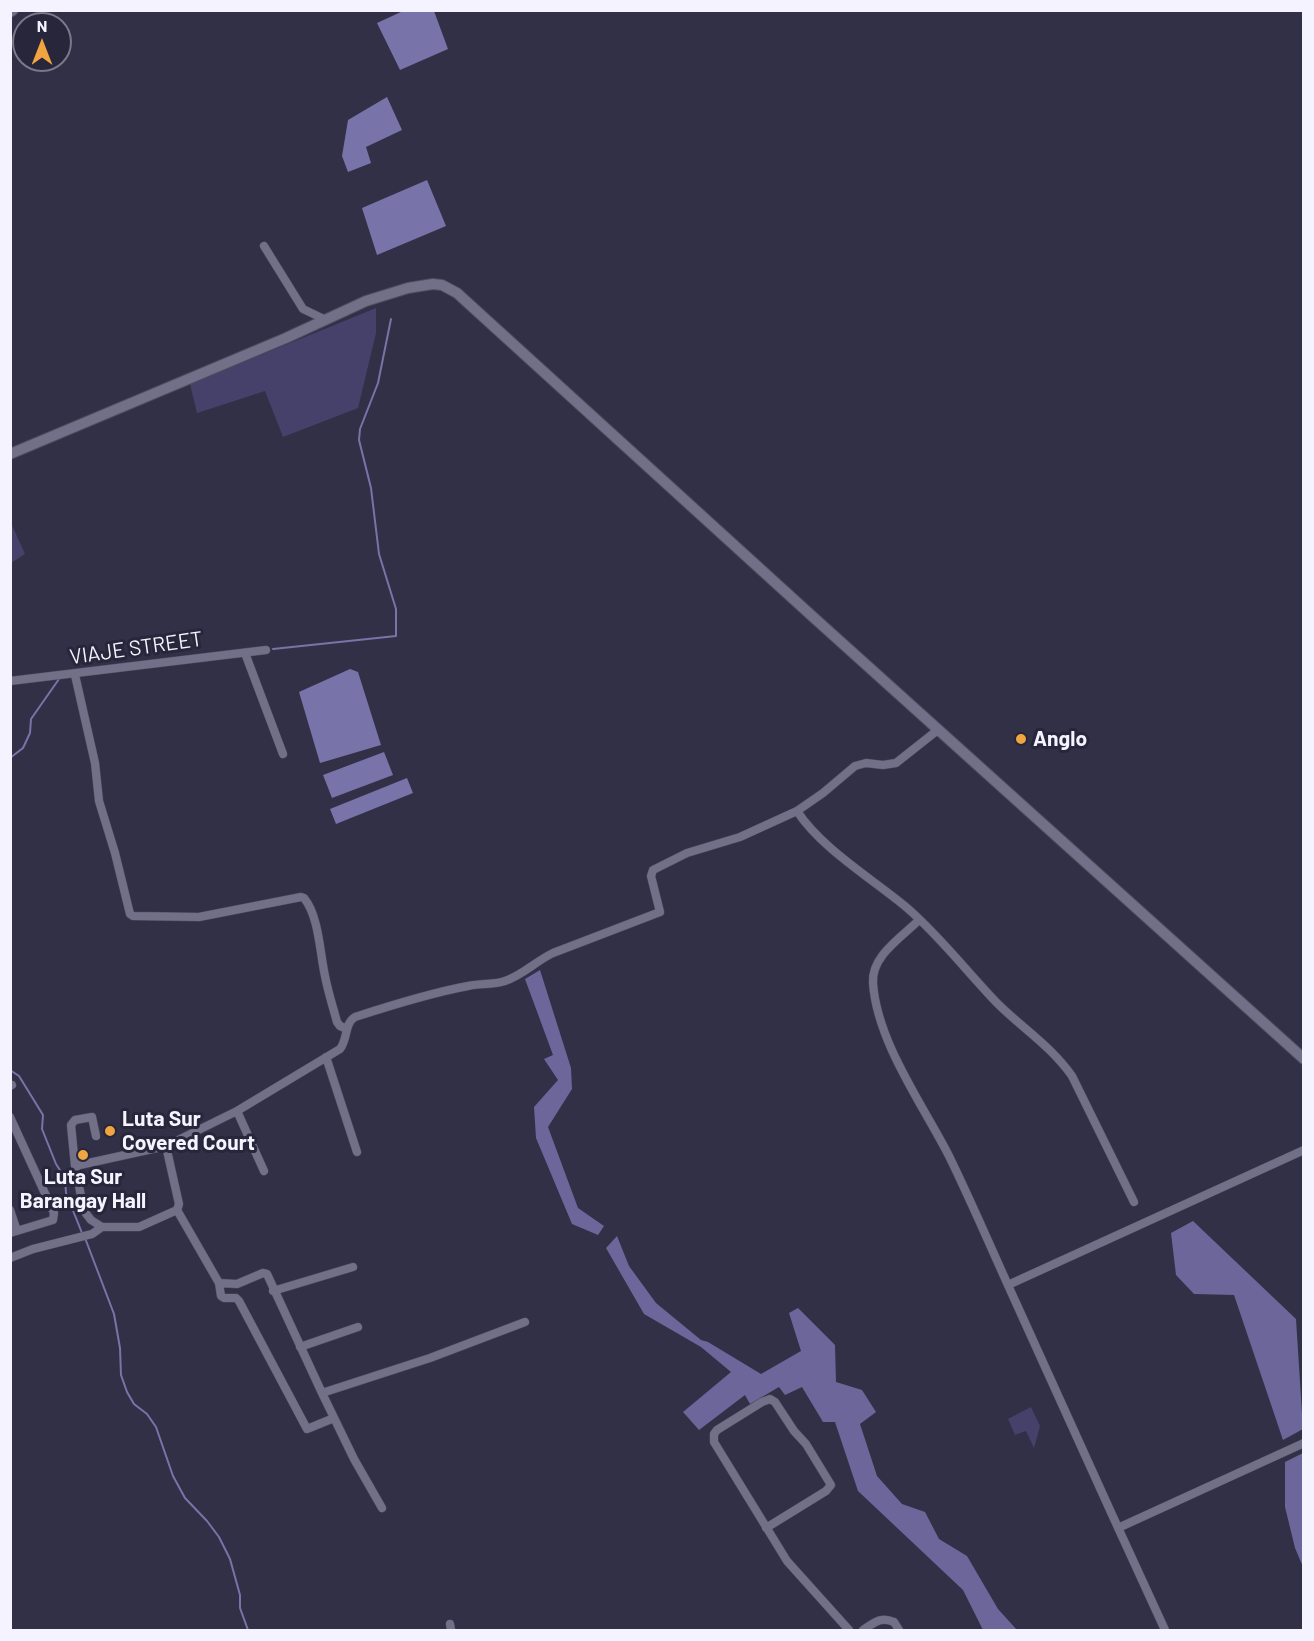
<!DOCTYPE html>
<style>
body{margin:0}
#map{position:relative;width:1314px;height:1641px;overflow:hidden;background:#323046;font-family:Barlow,sans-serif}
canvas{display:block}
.frame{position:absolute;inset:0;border:12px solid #f4f3ff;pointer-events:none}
.north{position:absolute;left:12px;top:12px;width:60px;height:60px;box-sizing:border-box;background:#28263b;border:2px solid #7a7889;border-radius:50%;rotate:0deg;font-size:16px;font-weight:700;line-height:24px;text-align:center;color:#f4f3ff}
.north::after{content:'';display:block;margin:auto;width:21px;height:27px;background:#f1a540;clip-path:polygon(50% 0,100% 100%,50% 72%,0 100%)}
</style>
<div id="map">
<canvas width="1314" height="1641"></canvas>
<div class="frame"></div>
<div class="north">N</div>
</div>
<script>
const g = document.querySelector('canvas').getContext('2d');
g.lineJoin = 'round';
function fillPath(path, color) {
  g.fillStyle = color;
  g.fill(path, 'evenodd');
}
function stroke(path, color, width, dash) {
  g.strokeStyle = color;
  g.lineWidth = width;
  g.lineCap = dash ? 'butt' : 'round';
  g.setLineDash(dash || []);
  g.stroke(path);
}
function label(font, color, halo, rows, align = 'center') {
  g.font = font + ' Barlow,sans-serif';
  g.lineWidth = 6;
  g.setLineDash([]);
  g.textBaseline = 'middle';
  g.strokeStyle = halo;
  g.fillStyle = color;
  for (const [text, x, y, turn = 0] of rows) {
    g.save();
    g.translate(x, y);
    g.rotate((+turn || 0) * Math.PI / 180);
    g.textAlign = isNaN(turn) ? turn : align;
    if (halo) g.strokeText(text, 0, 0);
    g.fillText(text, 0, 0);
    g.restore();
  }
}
fillPath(new Path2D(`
 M376,308V333L358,408L283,437L265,391L197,413L190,384Z
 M11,523L25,554L11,563H10Z
 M1031,1407L1040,1426L1034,1448L1026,1431L1015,1435L1008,1419Z`), '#46416b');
fillPath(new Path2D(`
 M540,970L571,1068L572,1089L548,1127L578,1208L604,1226L598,1235L572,1224L536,1138L534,1107L558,1080L544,1059L553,1055L525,979Z
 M1193,1221L1296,1319L1303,1429L1283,1440L1234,1295L1194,1294L1176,1275L1171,1233Z
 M617,1236L629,1266L656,1303L701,1340L708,1342L761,1374L801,1351L789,1313L798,1308L835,1345L836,1382L862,1390L876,1412L860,1424L877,1476L902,1504L925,1512L939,1539L967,1556L998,1609L1017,1630H983L963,1590L858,1491L835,1422H823L802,1387L785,1395L779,1387L750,1404L745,1395L699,1430L683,1412L731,1372L701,1347L644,1314L606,1248Z
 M1303,1453V1567L1295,1548L1285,1507V1462Z`), '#6c669b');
fillPath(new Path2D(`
 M403,11H434L448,49L400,70L377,23Z
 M387,97L402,130L366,147L371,163L348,172L342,156L348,120Z
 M427,180L446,226L377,255L362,208Z
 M350,669L358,672L381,745L320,763L299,692Z
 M384,752L393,775L332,798L323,775Z
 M407,778L413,793L336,824L330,809Z`), '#7873a9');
stroke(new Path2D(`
 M273,649L396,636V609L379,554L371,488L359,440L360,429L378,383L391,319
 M10,758L23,748L30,733L31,719L59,679
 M10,1070L19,1076L43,1115L42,1129L56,1164L65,1178L66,1193L82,1233
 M85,1238L114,1314L120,1348L121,1375L127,1392L134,1404L147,1414L156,1427L173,1476L185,1498L207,1521L219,1537L230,1559L240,1595V1608L248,1630`), '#7873a9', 2);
const minor = new Path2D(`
 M264,246L303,309L326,320
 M245,653L283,754
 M75,675L95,763L99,801L115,853L130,914L133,916L199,917L301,897L304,898C319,916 320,954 325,976C328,992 333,1007 337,1022L340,1026L347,1029
 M10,681L266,650
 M797,811C821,848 871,878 906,907C939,935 967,972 997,1003C1022,1028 1051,1046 1072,1076L1134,1202
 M919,920C902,937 871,956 873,983C877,1042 923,1105 949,1156C973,1205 994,1255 1017,1305C1066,1413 1115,1522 1165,1630
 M326,1057L357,1152
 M10,1086L12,1085
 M237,1111L264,1171
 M10,1117L54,1213L53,1220L10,1233
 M96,1136L92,1117L75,1120L71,1125L75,1166L84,1211L91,1220L102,1227
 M75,1166L166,1146L237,1111L340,1049C348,1039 344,1024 355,1017C392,1005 430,993 468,986C480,983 494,985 505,981C523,975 536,961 553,953L660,912L651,876L653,870L687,853L740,837L797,811L823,793L855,766L866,763L883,765L896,763L939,729
 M10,1210L17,1231
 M177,1210L219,1283L221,1296L224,1298H236L239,1301L307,1429L334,1418
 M10,1258L33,1249L92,1234L102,1227H139L177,1210L179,1204L166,1146
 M219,1283L237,1284L263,1273L267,1274L322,1393L430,1358L525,1322
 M1008,1285L1304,1150
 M273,1291L353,1267
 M300,1347L358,1327
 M322,1393L354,1459L382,1508
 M766,1528L826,1491L831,1485L806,1444L794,1431L775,1402L770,1399L762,1402L717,1430L714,1434V1442L787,1561L849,1630
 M1118,1528L1304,1443
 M450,1624L451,1630
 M863,1630C874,1623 880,1616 894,1622L899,1630`);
const tertiary = new Path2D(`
 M10,12L13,10
 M10,454L286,338L366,301L408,288L433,284L442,285L457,293L812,616L1304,1059`);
stroke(minor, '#4e4d5f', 9);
stroke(tertiary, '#4e4d5f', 12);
stroke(minor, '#717088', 8);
stroke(tertiary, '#717088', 10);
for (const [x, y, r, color] of [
 [1021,739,6,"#f1a540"],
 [110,1131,6,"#f1a540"],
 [83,1155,6,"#f1a540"]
]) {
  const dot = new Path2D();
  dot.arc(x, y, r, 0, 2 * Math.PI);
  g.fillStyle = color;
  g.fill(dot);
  stroke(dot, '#28263b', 2);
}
label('21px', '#f4f3ff', '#28263b', [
 ["VIAJE STREET",136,648,-8]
]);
label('bold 21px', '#f4f3ff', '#28263b', [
 ["Anglo",1033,739],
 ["Luta Sur",122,1119],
 ["Covered Court",122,1143],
 ["Luta Sur",83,1177,"center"],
 ["Barangay Hall",83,1201,"center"]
], 'left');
</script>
